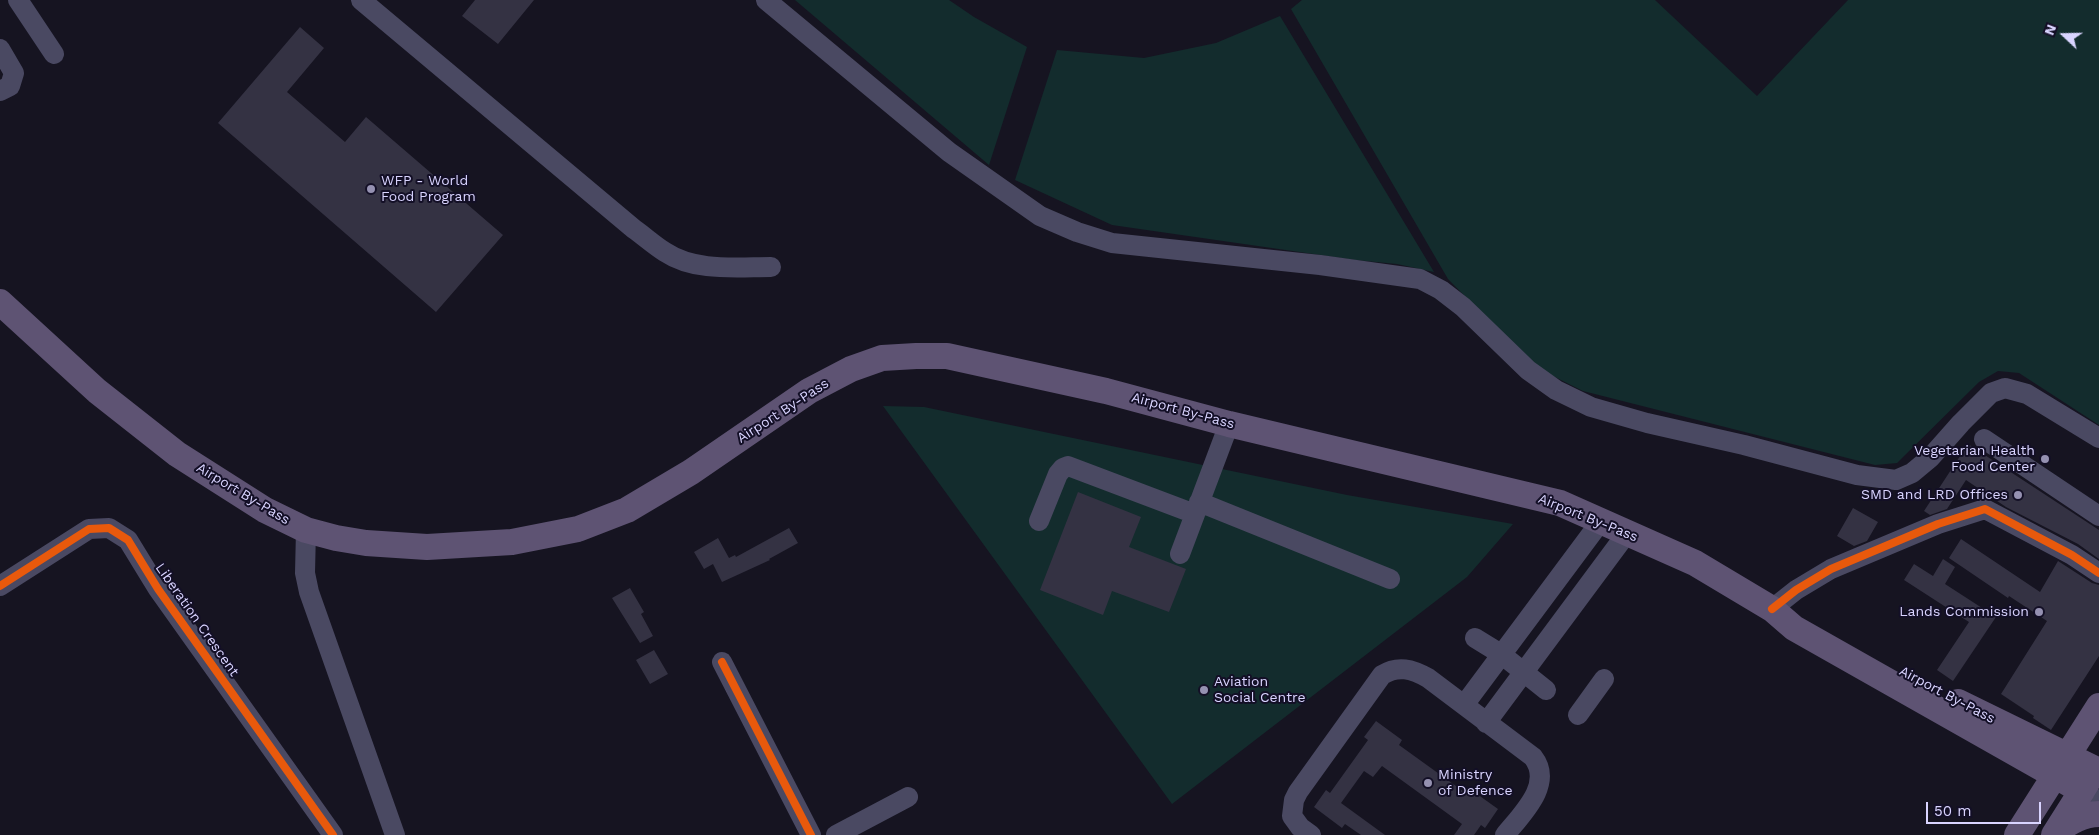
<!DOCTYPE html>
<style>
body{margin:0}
#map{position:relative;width:2099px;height:835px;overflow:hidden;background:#161421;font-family:"Work Sans",sans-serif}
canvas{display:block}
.north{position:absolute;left:2039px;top:10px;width:50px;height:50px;-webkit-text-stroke:4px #130f26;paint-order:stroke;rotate:291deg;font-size:14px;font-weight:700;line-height:20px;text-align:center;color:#d9d4ff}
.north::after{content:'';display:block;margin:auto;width:18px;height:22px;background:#d9d4ff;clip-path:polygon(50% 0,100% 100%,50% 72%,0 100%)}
.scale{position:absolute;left:1926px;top:802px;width:115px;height:22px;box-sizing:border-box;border:2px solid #d9d4ff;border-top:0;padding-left:6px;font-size:15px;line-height:18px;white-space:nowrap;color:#d9d4ff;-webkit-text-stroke:4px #130f26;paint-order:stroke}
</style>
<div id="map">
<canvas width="2099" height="835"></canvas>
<div class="north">N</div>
<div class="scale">50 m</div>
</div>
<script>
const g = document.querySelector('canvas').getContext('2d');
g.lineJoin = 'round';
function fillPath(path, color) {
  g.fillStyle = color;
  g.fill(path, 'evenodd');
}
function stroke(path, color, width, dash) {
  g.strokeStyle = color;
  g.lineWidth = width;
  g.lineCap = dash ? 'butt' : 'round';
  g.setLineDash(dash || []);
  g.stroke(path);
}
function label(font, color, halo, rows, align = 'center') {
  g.font = font + ' "Work Sans",sans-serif';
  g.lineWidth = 4;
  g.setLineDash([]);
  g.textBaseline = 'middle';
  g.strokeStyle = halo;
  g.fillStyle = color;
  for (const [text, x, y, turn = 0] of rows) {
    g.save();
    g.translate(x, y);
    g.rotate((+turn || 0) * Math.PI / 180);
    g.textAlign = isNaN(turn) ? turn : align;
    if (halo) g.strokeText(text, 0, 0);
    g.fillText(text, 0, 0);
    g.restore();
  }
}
fillPath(new Path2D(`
 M795,0H949L974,17L1027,47L989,165Z
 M1302,0H1655L1757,96L1848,0H2099V425L2019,373L1998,371L1979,382L1897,463L1875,465L1583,391L1545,372L1512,344L1448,279L1291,9Z
 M1280,16L1434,272L1397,264L1355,260L1112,225L1015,180L1057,50L1144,58L1216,43Z
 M883,406L924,407L1347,495L1513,524L1467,577L1172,804Z`), '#132c2d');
fillPath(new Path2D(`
 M475,0H534L498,44L462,16Z
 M300,27L324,48L287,92L345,142L366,117L503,235L436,312L218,123Z
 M1968,444L2099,530V559L2078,544L2006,507L1966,480L1947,509L1930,515L1924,511Z
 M1078,492L1141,517L1129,547L1186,569L1169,612L1112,591L1103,615L1040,590Z
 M1853,508L1878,522L1867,541L1854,546L1837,536Z
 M789,528L798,543L769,559L770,560L722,582L713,564L704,569L694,552L718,538L729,558L735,555L736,557Z
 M1961,539L2040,592L2058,561L2092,583L2099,585V656L2051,730L2033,718L2034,716L2001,694L2047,621L2009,596L2008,598L1949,558Z
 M1943,559L1955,567L1945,584L1996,617L1953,681L1937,670L1969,622L1904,580L1914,564L1933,576Z
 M630,588L644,612L641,614L653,636L640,643L612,598Z
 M654,650L668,674L650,684L636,660Z
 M1376,721L1402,740L1399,745L1467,794L1470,789L1498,809L1485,828L1481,825L1474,835H1454L1462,824L1382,766L1373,777L1364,771L1341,803L1385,835H1361L1345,824L1342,828L1314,807L1326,790L1330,793L1368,740L1364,737Z`), '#343243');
stroke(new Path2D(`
 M18,0L54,54
 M361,0L634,229C644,236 654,245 665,252C695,272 736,267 771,267
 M766,0L949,152L1040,216L1077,232L1112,243L1320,265L1420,279L1441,290L1463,307L1528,370L1556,390L1591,407L1647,423L1744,445L1857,475L1896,480L1912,473L1930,458L1961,423L1991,393L2005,388L2027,394L2099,438
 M0,49L14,73L10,86L0,91
 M1984,439L2099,516
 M1199,502L1390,579
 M1039,521L1058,474L1063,468L1068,466L1195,514
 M306,530L305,573L309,592L395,835
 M1180,554L1229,424
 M0,586L89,529L109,528L128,540L158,589L333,835
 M1772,609L1796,590L1831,569L1938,524L1985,509L2072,555L2099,573
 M1475,638L1501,654L1546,690
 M722,662L811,835
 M1464,705L1601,521
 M1578,715L1604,679
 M1486,723L1627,533
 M2082,791L2099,801
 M836,835L908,797
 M1311,835L1300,827L1292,816L1294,800L1298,792L1382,675C1398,665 1412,669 1428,678L1533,757C1554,784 1522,814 1505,835`), '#4a4962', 20);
stroke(new Path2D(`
 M0,302L97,391L177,454L265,510L306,530L336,538L366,543L427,547L512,542L578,529L627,510L691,472L809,391L851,369L882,358L916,356H947L1106,391L1229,424L1560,503L1695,563L1772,609L1794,628L2082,791
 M1958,702L2095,769
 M2057,831C2070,822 2083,814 2099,814
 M2017,835L2099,706
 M2054,835L2090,778`), '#5e5373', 26);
stroke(new Path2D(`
 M0,586L89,529L109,528L128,540L158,589L333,835
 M1772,609L1796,590L1831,569L1938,524L1985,509L2072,555L2099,573
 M722,662L811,835`), '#e8590c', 8);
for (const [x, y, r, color] of [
 [371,189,5,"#9591b1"],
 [2045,459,5,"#9591b1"],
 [2018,495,5,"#9591b1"],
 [2039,612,5,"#9591b1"],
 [1204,690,5,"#9591b1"],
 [1428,783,5,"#9591b1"]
]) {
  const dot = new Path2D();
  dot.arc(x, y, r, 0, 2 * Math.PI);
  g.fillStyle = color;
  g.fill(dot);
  stroke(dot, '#130f26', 2);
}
label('14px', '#d9d4ff', '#130f26', [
 ["WFP - World",381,181],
 ["Food Program",381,197],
 ["Vegetarian Health",2035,451,"right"],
 ["Food Center",2035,467,"right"],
 ["SMD and LRD Offices",2008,495,"right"],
 ["Lands Commission",2029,612,"right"],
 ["Aviation",1214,682],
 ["Social Centre",1214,698],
 ["Ministry",1438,775],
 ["of Defence",1438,791]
], 'left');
label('14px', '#d9d4ff', '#130f26', [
 ["Airport By-Pass",783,411,-33],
 ["Airport By-Pass",1183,411,15],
 ["Airport By-Pass",243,494,31],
 ["Airport By-Pass",1588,518,22],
 ["Liberation Crescent",197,620,55],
 ["Airport By-Pass",1947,695,28]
]);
</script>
